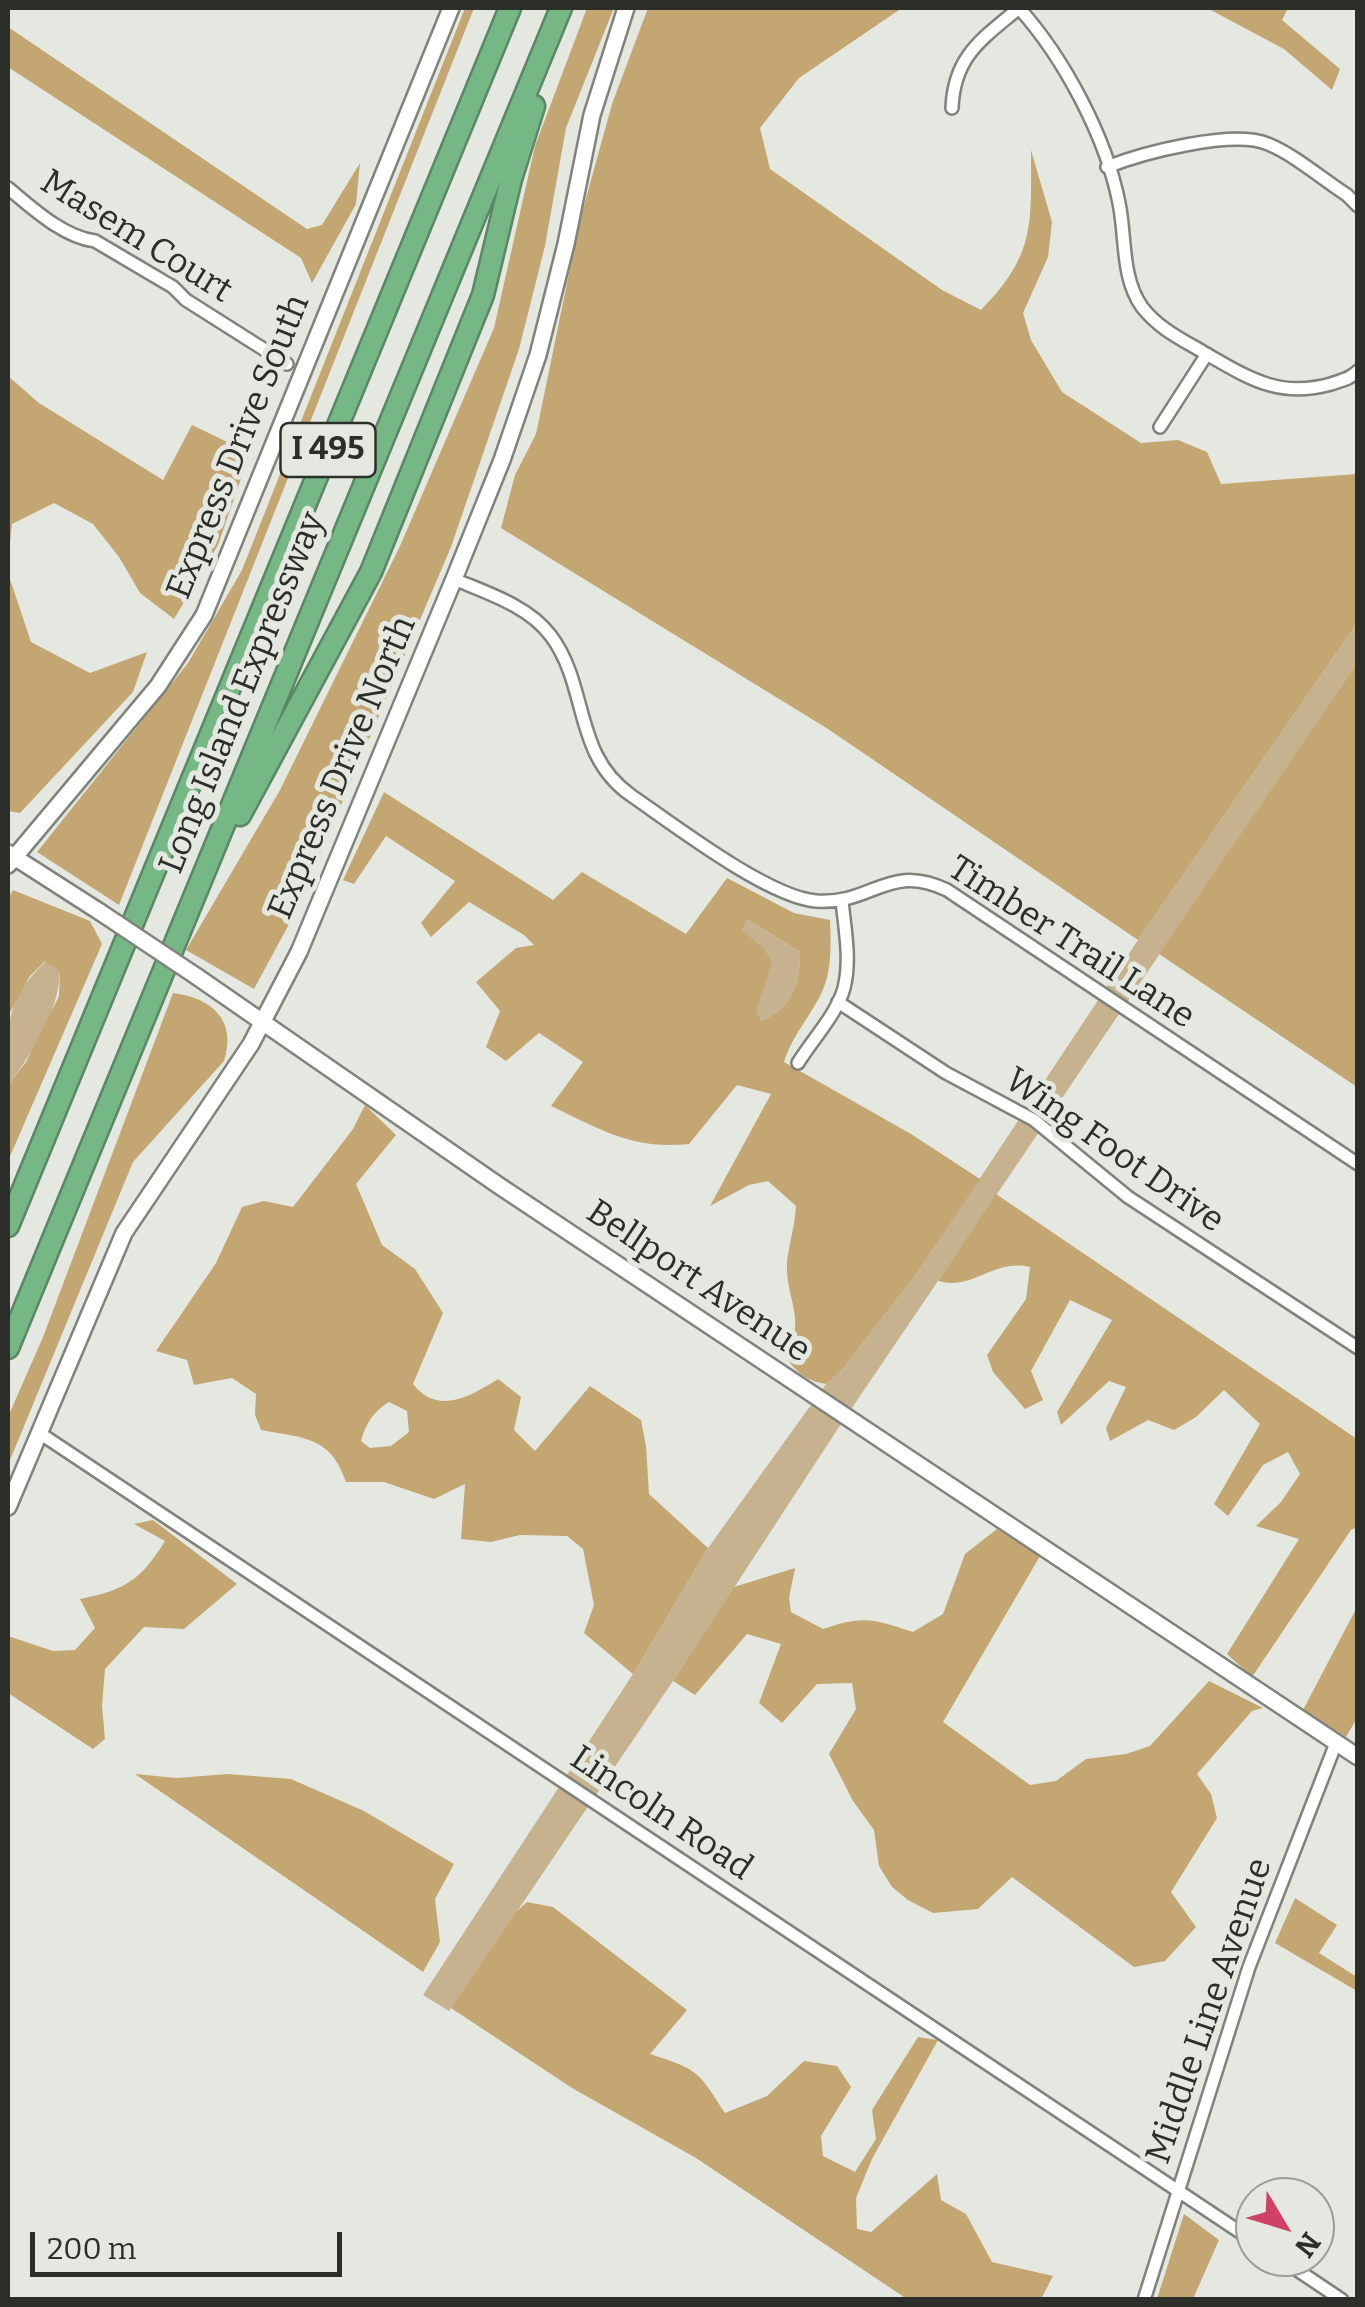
<!DOCTYPE html>
<style>
body{margin:0}
#map{position:relative;width:1365px;height:2307px;overflow:hidden;background:#e5e8e0;font-family:Bitter,serif}
canvas{display:block}
.frame{position:absolute;inset:0;border:10px solid #2c2e2a;pointer-events:none}
.north{position:absolute;left:1235px;top:2177px;width:100px;height:100px;box-sizing:border-box;background:#e5e8e0;border:2px solid #9b9e97;border-radius:50%;rotate:128deg;font-size:28px;font-weight:700;line-height:40px;text-align:center;color:#2c2e2a}
.north::after{content:'';display:block;margin:auto;width:35px;height:45px;background:#cf4168;clip-path:polygon(50% 0,100% 100%,50% 72%,0 100%)}
.scale{position:absolute;left:30px;top:2232px;width:312px;height:45px;box-sizing:border-box;border:5px solid #2c2e2a;border-top:0;padding-left:12px;font-size:30px;line-height:35px;white-space:nowrap;color:#2c2e2a;-webkit-text-stroke:8px #e5e8e0;paint-order:stroke}
</style>
<div id="map">
<canvas width="1365" height="2307"></canvas>
<div class="frame"></div>
<div class="north">N</div>
<div class="scale">200 m</div>
</div>
<script>
const g = document.querySelector('canvas').getContext('2d');
g.lineJoin = 'round';
function fillPath(path, color) {
  g.fillStyle = color;
  g.fill(path, 'evenodd');
}
function stroke(path, color, width, dash) {
  g.strokeStyle = color;
  g.lineWidth = width;
  g.lineCap = dash ? 'butt' : 'round';
  g.setLineDash(dash || []);
  g.stroke(path);
}
function label(font, color, halo, rows, align = 'center') {
  g.font = font + ' Bitter,serif';
  g.lineWidth = 10;
  g.setLineDash([]);
  g.textBaseline = 'middle';
  g.strokeStyle = halo;
  g.fillStyle = color;
  for (const [text, x, y, turn = 0] of rows) {
    g.save();
    g.translate(x, y);
    g.rotate((+turn || 0) * Math.PI / 180);
    g.textAlign = isNaN(turn) ? turn : align;
    if (halo) g.strokeText(text, 0, 0);
    g.fillText(text, 0, 0);
    g.restore();
  }
}
fillPath(new Path2D(`
 M1357,623V663L839,1427L673,1681L480,1966L449,2011L423,1995L633,1674L708,1548L826,1384L841,1371L917,1273L1138,940Z
 M747,919L800,952C800,985 793,1008 761,1021L755,1012L742,929Z
 M46,961L60,972C58,1013 33,1053 8,1085C8,1029 2,1003 46,961Z`), '#c7b28f');
fillPath(new Path2D(`
 M465,8H474L119,905L37,852L188,663L242,570Z
 M587,8H614L566,128L545,246L519,349L451,547L294,915L254,989L186,950L280,790L400,546L494,328L535,146Z
 M648,8H902L799,78L760,128L770,169L942,290L981,310C1036,254 1031,224 1031,150L1052,222L1048,257L1023,313L1031,340L1062,392L1141,443L1178,440L1207,452L1221,484L1357,474V623L1138,940L828,729L501,528L515,475L536,434L580,220L612,104Z
 M1207,8H1288L1282,20L1340,69L1332,90L1284,49Z
 M8,27L307,229L322,225L360,163L356,204L312,283L301,258L8,67Z
 M8,376L39,403L163,480L192,425L250,453L218,545L174,619L140,593L119,557L93,524L54,503L12,524L8,562Z
 M8,573L31,642L90,673L147,652L133,692L20,813L8,811Z
 M1357,663V1087L1159,954Z
 M384,792L553,900L582,872L686,934L727,878L794,913L830,920C831,943 832,971 822,992C810,1017 793,1034 784,1062L911,1134L980,1179L917,1273L841,1371L826,1384C806,1381 796,1372 785,1356C808,1319 785,1300 787,1262C789,1244 795,1225 796,1206L768,1181L749,1185L710,1206L771,1094L737,1085L689,1144C632,1150 600,1129 551,1106L583,1062L539,1033L506,1061L486,1047L500,1011L476,982L516,948L534,945L524,935L469,902L431,937L421,923L455,881L386,836L354,884L343,880ZM747,919L800,952C800,984 793,1008 761,1021L756,1011L772,962L764,949L742,930Z
 M13,890L90,921L102,944L8,1161V1085L26,1062L59,996L60,972L45,961L30,976L8,1016V898Z
 M173,993C213,998 237,1021 224,1061L133,1162L8,1465V1417L43,1337Z
 M365,1105L396,1135L356,1184L382,1245L415,1269L443,1313L413,1384C438,1416 471,1396 498,1379L521,1397L514,1430L535,1451L590,1386L641,1420L646,1446L649,1494L708,1548L633,1674L584,1633L594,1605L583,1549L567,1536L520,1535L491,1542L461,1539L465,1484L434,1499L384,1482H346C331,1436 303,1438 261,1430L255,1415L256,1394L232,1378L194,1385L187,1360L156,1351L216,1263L242,1207L264,1201L293,1207L353,1129ZM389,1402L407,1411L409,1432L391,1446L370,1448L361,1441C366,1423 373,1412 389,1402Z
 M996,1194L1357,1439V1527L1351,1530L1252,1677L1227,1654L1299,1539L1256,1526L1281,1502L1300,1474L1288,1452L1263,1465L1228,1516L1214,1504L1260,1424L1224,1390L1196,1417L1174,1430L1148,1420L1110,1441L1106,1428L1126,1387L1109,1381L1061,1425L1057,1412L1112,1320L1070,1300L1031,1371L1043,1400L1025,1409L993,1372L987,1355L1026,1299L1030,1267C994,1258 973,1291 938,1281Z
 M153,1520L237,1584L184,1629L144,1627L105,1669L102,1706L105,1739L93,1749L8,1693V1636L53,1651L75,1650L95,1628L80,1599C125,1590 141,1580 165,1541L134,1524Z
 M997,1529L1040,1556L943,1722L1030,1785L1056,1781L1086,1759L1126,1754L1150,1746L1209,1681L1263,1708L1252,1711L1197,1774L1211,1794L1217,1818L1171,1892L1196,1927L1165,1961L1134,1967L1012,1877L978,1909L933,1913L908,1900L892,1887L879,1866L874,1830L853,1801L829,1754L856,1709L852,1683L817,1684L782,1723L759,1703L781,1644L747,1634L695,1695L673,1681L734,1587L795,1568L789,1598L791,1612L823,1629C864,1615 873,1619 913,1632L943,1614L965,1554Z
 M1357,1607V1718L1346,1737L1303,1710Z
 M135,1774L177,1778L228,1774L291,1779L364,1811L454,1864L435,1899L440,1942L423,1972Z
 M1295,1898L1337,1925L1319,1953L1357,1977V1991L1275,1943Z
 M527,1902L553,1907L687,2010L650,2054C698,2070 697,2069 725,2113L767,2096L804,2061L837,2066L851,2087L821,2136L823,2156L855,2172L876,2139L872,2110L918,2037L938,2040L872,2159L856,2198L857,2229L871,2232L937,2174L941,2200L966,2214L992,2262L1053,2276L1041,2299H907L696,2158L572,2088L451,2008L517,1911Z
 M1184,2214L1219,2240L1193,2299H1157Z`), '#c4a673');
const minor = new Path2D(`
 M1019,8C1064,58 1106,137 1119,203C1126,236 1121,278 1142,307C1158,328 1181,339 1203,352C1247,377 1278,399 1331,384C1342,380 1350,379 1358,371
 M952,108C954,56 982,39 1019,8
 M1107,167C1142,153 1233,129 1268,144C1295,155 1322,179 1347,195L1358,206
 M8,188C32,208 63,237 95,241L173,287L186,300L287,364
 M1160,427L1207,354
 M454,579C487,593 529,606 551,636C589,687 573,756 632,796C674,825 768,897 816,901C873,905 888,862 947,890L1358,1164
 M838,1002L946,1073L1034,1120L1128,1197L1358,1348
 M798,1063C812,1040 837,1014 844,988C851,960 845,930 842,901
 M38,1432L1255,2242
 M1278,2257L1342,2300
 M1144,2300L1249,1967L1336,1743`);
const secondary = new Path2D(`
 M8,853L100,912
 M8,865L158,686L204,615L451,8
 M196,976L498,1185L1358,1757
 M8,1507L124,1233L251,1044L299,952L454,579L502,460L538,355L566,244L592,115L626,8`);
const motorway = new Path2D(`
 M240,815L371,572L483,295L511,179L534,106
 M8,1226L510,8
 M8,1348L561,8`);
stroke(minor, '#7f837b', 16);
stroke(secondary, '#7f837b', 20);
stroke(motorway, '#5c8766', 25);
stroke(minor, '#fff', 11);
stroke(secondary, '#fff', 15);
stroke(motorway, '#76b786', 20);
const secondaryBridge = new Path2D(`
 M100,912L196,976`);
stroke(secondaryBridge, '#7f837b', 20, []);
stroke(secondaryBridge, '#fff', 15);
for (const [x, y, w] of [
 [328,450,95]
]) {
  const box = new Path2D();
  box.roundRect(x - w / 2, y - 27, w, 54, 8);
  g.fillStyle = '#e5e8e0';
  g.fill(box);
  stroke(box, '#2c2e2a', 2.5);
}
label('bold 32px', '#2c2e2a', null, [
 ["I 495",328,450]
]);
label('35px', '#2c2e2a', '#e5e8e0', [
 ["Masem Court",136,237,32],
 ["Express Drive South",239,447,-68],
 ["Long Island Expressway",243,693,-68],
 ["Express Drive North",343,768,-67],
 ["Timber Trail Lane",1071,943,33],
 ["Wing Foot Drive",1114,1151,35],
 ["Bellport Avenue",698,1282,34],
 ["Lincoln Road",661,1814,34],
 ["Middle Line Avenue",1210,2011,-71]
]);
</script>
